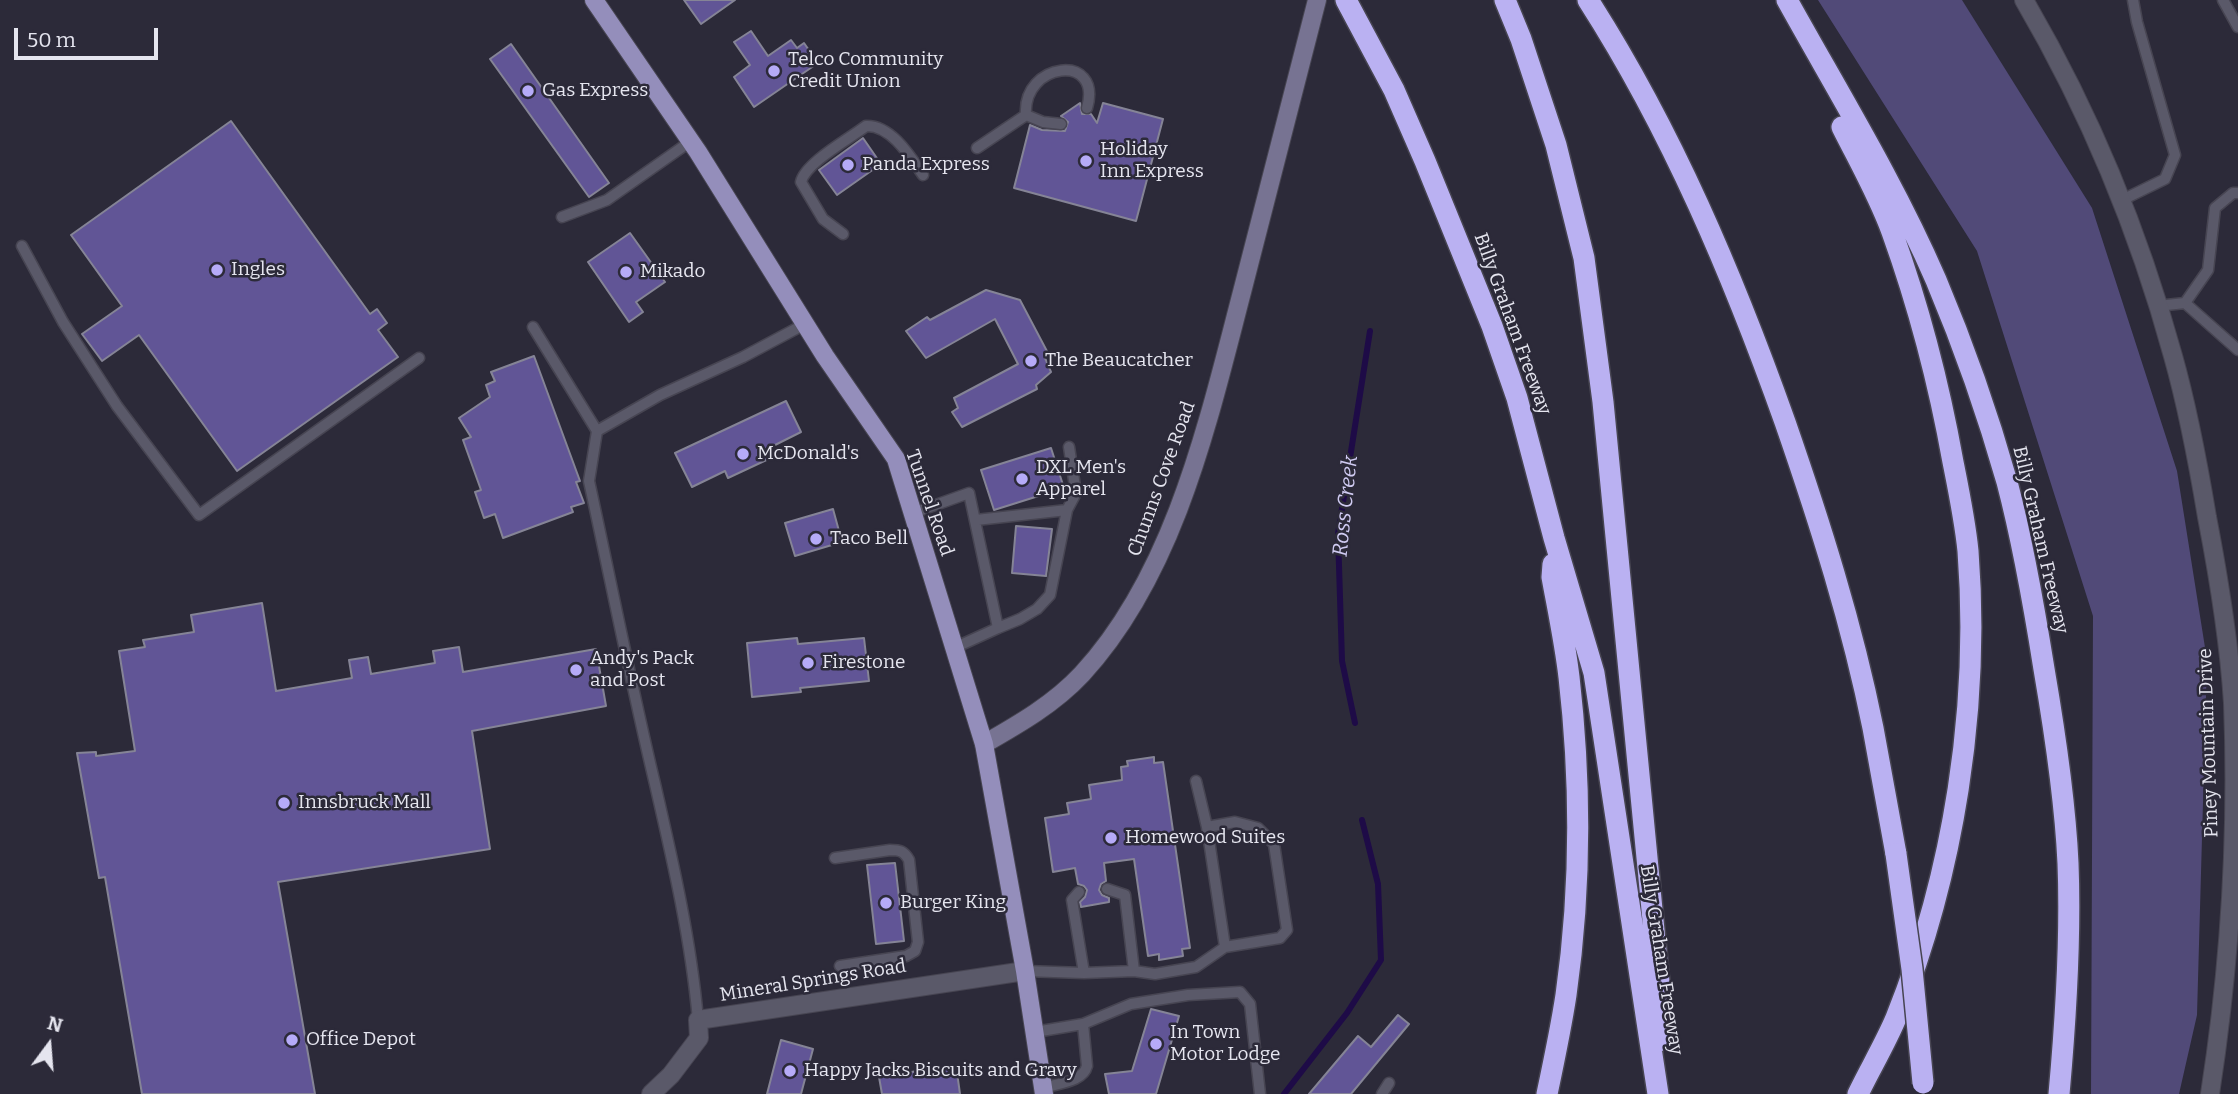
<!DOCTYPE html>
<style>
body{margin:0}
#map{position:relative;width:2238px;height:1094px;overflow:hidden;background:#2c2a39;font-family:Bitter,serif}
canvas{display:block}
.north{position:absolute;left:14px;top:1010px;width:70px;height:70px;-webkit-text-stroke:5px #2c2a39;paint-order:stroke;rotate:16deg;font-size:19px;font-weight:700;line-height:28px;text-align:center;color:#e5e5ef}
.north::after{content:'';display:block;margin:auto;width:24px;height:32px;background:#e5e5ef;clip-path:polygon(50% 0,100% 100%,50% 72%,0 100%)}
.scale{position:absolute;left:14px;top:28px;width:144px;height:32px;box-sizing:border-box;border:4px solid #e5e5ef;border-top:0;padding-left:9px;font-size:21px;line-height:24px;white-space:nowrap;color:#e5e5ef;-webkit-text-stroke:5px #2c2a39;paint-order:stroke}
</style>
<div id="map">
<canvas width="2238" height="1094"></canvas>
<div class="north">N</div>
<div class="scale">50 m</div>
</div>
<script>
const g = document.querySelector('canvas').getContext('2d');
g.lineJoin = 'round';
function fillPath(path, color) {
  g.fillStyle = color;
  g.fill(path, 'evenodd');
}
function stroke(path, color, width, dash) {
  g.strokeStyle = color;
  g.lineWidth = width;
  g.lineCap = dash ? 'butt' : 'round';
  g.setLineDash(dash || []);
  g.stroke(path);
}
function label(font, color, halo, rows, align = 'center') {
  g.font = font + ' Bitter,serif';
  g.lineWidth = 5;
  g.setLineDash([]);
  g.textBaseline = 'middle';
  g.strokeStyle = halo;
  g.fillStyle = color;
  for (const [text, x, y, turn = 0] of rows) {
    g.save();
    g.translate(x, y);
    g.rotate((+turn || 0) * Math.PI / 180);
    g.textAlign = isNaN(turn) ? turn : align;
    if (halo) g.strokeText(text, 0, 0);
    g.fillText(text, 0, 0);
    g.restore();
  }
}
fillPath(new Path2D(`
 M1818,0H1962L2092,208L2177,471L2207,660L2197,1015L2179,1094H2091L2093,616L1977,251Z`), '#514a78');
stroke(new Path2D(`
 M1355,723L1342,661L1338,534L1370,331
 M1284,1094L1347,1013L1381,960L1378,884L1362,820`), '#1e0b47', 6);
const building = new Path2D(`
 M684,0H735L701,24Z
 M751,31L768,56L791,40L797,48L804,43L818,63L754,107L734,77L750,65L734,42Z
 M511,44L609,183L589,197L490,59Z
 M1080,103L1082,114H1091L1097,123L1103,103L1163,119L1136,221L1014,188L1030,125L1042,130L1065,131L1068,122L1061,116Z
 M231,121L370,314L377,309L387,323L378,330L398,357L237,471L139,335L102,361L82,334L122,306L71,235Z
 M863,138L881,164L837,195L819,170Z
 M630,233L665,282L636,302L643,312L629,322L588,262Z
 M986,290L1020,300L1049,355L1045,358L1051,372L1036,385L1037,389L962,427L952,412L958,408L954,398L1018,364L995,319L926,358L906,331L927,317L930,320Z
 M534,356L580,481L576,482L584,503L571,507L573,512L503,538L495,514L484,518L475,492L481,490L463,440L471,437L459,418L490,397L486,385L495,381L491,372Z
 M786,401L801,432L771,447L775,456L728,478L725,471L692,487L675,453Z
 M1051,448L1064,488L994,510L981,470Z
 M833,509L842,542L795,556L785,523Z
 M1016,526L1052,529L1046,576L1012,573Z
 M262,603L276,691L352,678L349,660L368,657L371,674L435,663L433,651L459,647L463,672L596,649L606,706L472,731L490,849L278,882L315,1094H142L105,877L99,878L77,753L96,752V756L135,751L119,651L145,647L143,640L194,632L191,615Z
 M797,638L798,644L864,638L869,681L800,688L801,692L752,697L747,643Z
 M1154,757V763L1163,762L1190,948L1182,949L1183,956L1159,960V954L1148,956L1134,859L1104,863L1106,881L1101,884L1099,890L1102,895L1109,898V902L1081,907L1080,902L1085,897L1087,890L1084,886L1078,884L1075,868L1053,872L1045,818L1069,814L1067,803L1091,799L1089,785L1122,780L1121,767L1128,766L1127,761Z
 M895,863L904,941L876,944L867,865Z
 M1151,1009L1179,1016L1156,1094H1109L1105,1074L1132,1071Z
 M1398,1015L1409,1024L1351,1094H1309L1358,1036L1371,1047Z
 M781,1040L813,1049L801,1094H767Z
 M956,1065L960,1094H882L879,1077Z`);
fillPath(building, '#615596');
stroke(building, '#858496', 2);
const lane = new Path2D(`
 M2223,0L2238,27
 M1061,124L1043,122L1026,115C1022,62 1103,52 1087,108
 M977,148L1026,115
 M2238,193H2233L2215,208L2208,270L2185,303L2238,350
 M2120,201L2165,179L2175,155L2137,22L2133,0
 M562,217L607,200L691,141
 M843,234L823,219L801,182C805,163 849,139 866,126C891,125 910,156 923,175
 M22,246L63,322L117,406L199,515L419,358
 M2157,306L2185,303
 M533,327L597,431L589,481C611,582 631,684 655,784C673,862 691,940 698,1020
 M597,431L660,395L743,357L805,324
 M913,513L969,493L998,628L954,648
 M976,520L1067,510
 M998,628L1020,619L1037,609L1050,595L1067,510L1076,493L1069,447
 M1207,827L1225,947
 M835,858L890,850C900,850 904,851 909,860L918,942L915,951L906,956L840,966
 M1107,889L1125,895L1134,971
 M1079,892L1072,900L1084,973
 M1025,971L1084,973L1134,971L1155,974L1196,967L1225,947L1280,938L1287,930L1274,844L1258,828L1235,822L1207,827L1196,781
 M1035,1032L1083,1024L1131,1004L1188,995L1240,992L1250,1004L1260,1094
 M1043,1088C1058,1083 1083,1082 1087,1066L1083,1024
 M1382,1094L1389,1083`);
const street = new Path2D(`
 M2024,0C2089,111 2139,232 2173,356C2188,409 2198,463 2207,517C2219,579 2229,640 2233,703C2238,833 2230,965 2210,1094
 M651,1094L671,1075L699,1038L698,1020L1025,971`);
const secondary = new Path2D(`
 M984,744C1019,724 1054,704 1082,674C1175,573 1208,422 1242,292C1267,195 1292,97 1317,0`);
const primary = new Path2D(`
 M594,0L698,152L825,356L896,459L984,744L1025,971L1044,1094`);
const highway = new Path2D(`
 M1346,0L1394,90L1425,161L1492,326L1517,398L1554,538L1594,673L1658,1094
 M1505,0L1521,39L1556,145L1584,258L1603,402L1662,1013L1657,1042
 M1588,0C1672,131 1733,276 1785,422C1820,523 1852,624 1873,728C1881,770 1888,812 1896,854
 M1787,0C1838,92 1894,183 1936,280C1963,344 1988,415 2007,482C2023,543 2034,606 2044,669C2055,733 2065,798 2068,863C2071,940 2066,1017 2059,1094
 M1842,127C1859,161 1879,196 1892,232C1919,307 1939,384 1953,462C1959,492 1965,521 1968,551C1980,707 1954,873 1896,1018C1885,1044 1870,1069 1858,1094
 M1547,1094C1554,1061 1561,1028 1566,995C1581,890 1581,782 1569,677C1565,643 1558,610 1552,577L1553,564`);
stroke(lane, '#474552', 13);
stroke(street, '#474552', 20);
stroke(secondary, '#474552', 20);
stroke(primary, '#474552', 20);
stroke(highway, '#474552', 24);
stroke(lane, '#5a5969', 10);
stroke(street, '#5a5969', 18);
stroke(secondary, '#777392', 18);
stroke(primary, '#948ebb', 18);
stroke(highway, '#bab1f2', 21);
const highwayBridge = new Path2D(`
 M1896,854L1912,969L1923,1083`);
stroke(highwayBridge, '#474552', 24, []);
stroke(highwayBridge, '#bab1f2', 21);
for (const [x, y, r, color] of [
 [774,71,7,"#b6abf8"],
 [528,91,7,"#b6abf8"],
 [1086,161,7,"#b6abf8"],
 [848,165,7,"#b6abf8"],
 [217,270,7,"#b6abf8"],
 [626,272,7,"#b6abf8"],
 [1031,361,7,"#b6abf8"],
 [743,454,7,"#b6abf8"],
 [1022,479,7,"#b6abf8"],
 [816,539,7,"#b6abf8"],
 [808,663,7,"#b6abf8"],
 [576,670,7,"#b6abf8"],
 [284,803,7,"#b6abf8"],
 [1111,838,7,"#b6abf8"],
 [886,903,7,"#b6abf8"],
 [292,1040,7,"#b6abf8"],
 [1156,1044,7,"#b6abf8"],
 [790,1071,7,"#b6abf8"]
]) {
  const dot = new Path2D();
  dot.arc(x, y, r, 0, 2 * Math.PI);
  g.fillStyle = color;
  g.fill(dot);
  stroke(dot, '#2c2a39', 2.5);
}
label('19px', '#e5e5ef', '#2c2a39', [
 ["Telco Community",788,60],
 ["Credit Union",788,82],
 ["Gas Express",542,91],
 ["Holiday",1100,150],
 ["Inn Express",1100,172],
 ["Panda Express",862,165],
 ["Ingles",231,270],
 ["Mikado",640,272],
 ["The Beaucatcher",1045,361],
 ["McDonald's",757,454],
 ["DXL Men's",1036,468],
 ["Apparel",1036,490],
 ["Taco Bell",830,539],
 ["Andy's Pack",590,659],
 ["and Post",590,681],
 ["Firestone",822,663],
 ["Innsbruck Mall",298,803],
 ["Homewood Suites",1125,838],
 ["Burger King",900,903],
 ["In Town",1170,1033],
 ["Motor Lodge",1170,1055],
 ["Office Depot",306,1040],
 ["Happy Jacks Biscuits and Gravy",804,1071]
], 'left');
label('19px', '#e5e5ef', '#2c2a39', [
 ["Billy Graham Freeway",1512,324,70],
 ["Chunns Cove Road",1162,479,-70],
 ["Tunnel Road",929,503,71],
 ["Billy Graham Freeway",2040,540,77],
 ["Piney Mountain Drive",2209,743,-92],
 ["Billy Graham Freeway",1661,960,81],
 ["Mineral Springs Road",813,981,-9]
]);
label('italic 21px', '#d0cbf2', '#2c2a39', [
 ["Ross Creek",1346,506,-84]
]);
</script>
